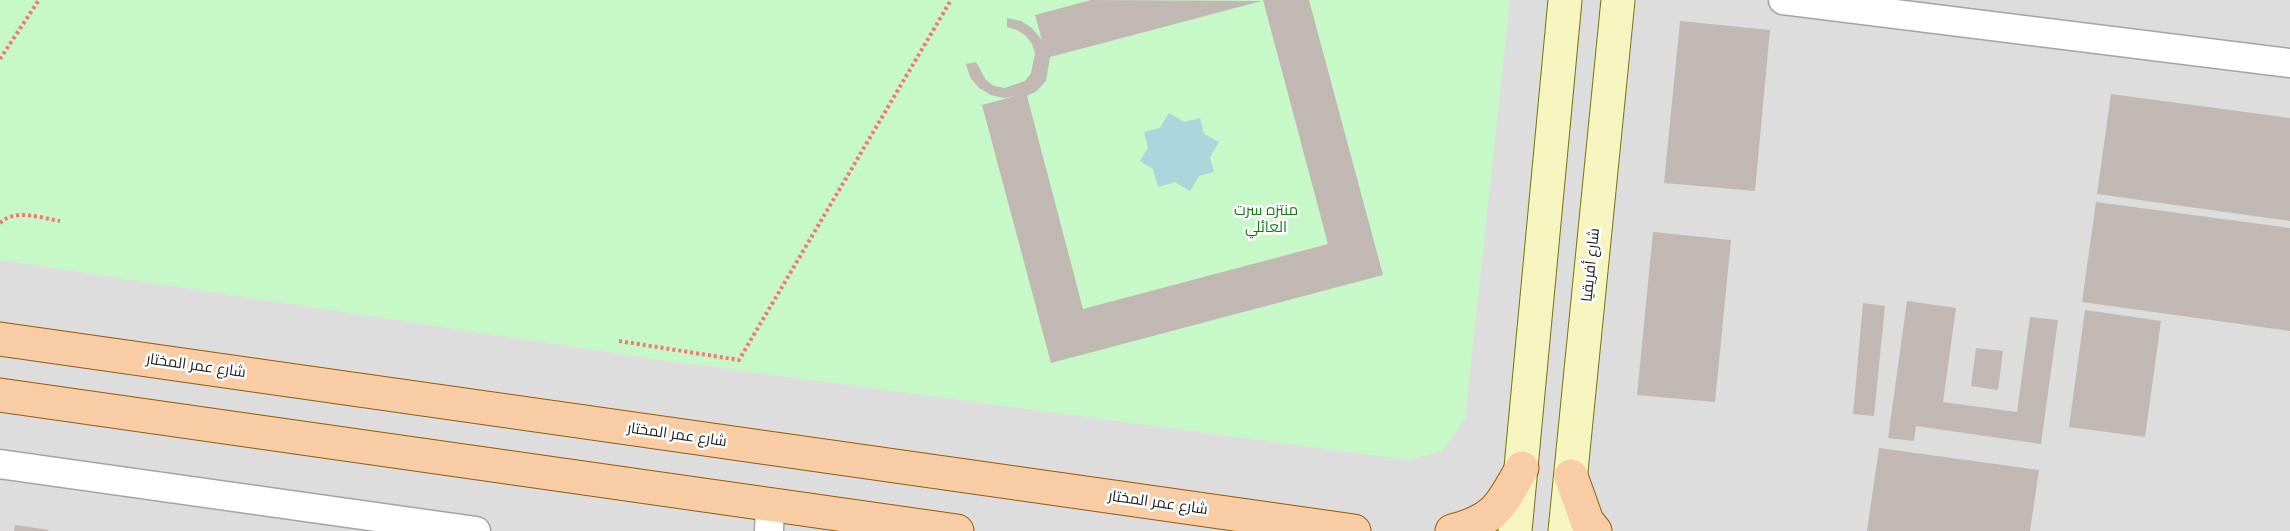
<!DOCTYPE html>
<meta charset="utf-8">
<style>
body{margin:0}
canvas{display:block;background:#f0ede7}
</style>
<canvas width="2290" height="531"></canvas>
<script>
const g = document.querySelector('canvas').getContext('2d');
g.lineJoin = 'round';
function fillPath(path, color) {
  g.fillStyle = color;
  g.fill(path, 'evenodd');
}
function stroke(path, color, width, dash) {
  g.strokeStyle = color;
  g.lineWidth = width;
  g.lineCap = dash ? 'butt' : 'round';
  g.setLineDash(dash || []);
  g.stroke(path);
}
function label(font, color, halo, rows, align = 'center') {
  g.font = font + ' "Noto Sans",Cairo,sans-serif';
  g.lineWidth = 5;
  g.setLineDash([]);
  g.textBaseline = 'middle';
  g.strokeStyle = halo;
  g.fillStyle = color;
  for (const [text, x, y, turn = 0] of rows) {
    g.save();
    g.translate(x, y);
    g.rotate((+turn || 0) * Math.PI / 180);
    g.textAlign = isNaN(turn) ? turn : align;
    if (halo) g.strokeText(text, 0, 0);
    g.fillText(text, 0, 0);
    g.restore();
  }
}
fillPath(new Path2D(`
 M0,0H2290V531H0Z`), '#dedddd');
fillPath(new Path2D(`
 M0,0H1510L1465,419L1442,451L1409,460L654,359L0,260Z`), '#c7f8c7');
fillPath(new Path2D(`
 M1169,113L1184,122L1200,118L1204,134L1219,142L1210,157L1214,172L1199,176L1190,191L1175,182L1158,187L1153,169L1140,161L1148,148L1144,132L1160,128Z`), '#aad5dc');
fillPath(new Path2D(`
 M1091,0L1262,1L1050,57L1046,81L1037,91L1027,96L1083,309L1328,244L1263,0H1309L1383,275L1051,363L982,105L1015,96L1004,98L991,95L979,88L970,77L966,64L976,62L986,80L994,86L1005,88L1025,81L1031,73L1035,53L1032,44L1026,36L1017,30L1007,27V18L1021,21L1032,28L1042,40L1035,15Z
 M1680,21L1770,30L1755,191L1664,183Z
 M2111,94L2290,118V221L2097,194Z
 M2096,202L2290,228V331L2082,302Z
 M1653,232L1731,240L1715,402L1637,395Z
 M1907,301L1956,308L1943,402L2017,412L2030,317L2058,320L2041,444L1916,426L1914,441L1888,438Z
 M1863,303L1885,306L1874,416L1853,414Z
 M2085,310L2161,321L2145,437L2069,427Z
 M1976,348L2003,351L1998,390L1971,386Z
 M1879,448L2039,470L2030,531H1867Z
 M15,525L49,530L48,531H14Z`), '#c1b8b4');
const street = new Path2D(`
 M1783,0L2290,63
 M0,464L476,531
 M769,531L770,505`);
const secondary = new Path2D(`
 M1515,531L1565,0
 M1565,531L1618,0`);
const primary = new Path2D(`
 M0,339L1354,531
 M0,395L957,531
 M1571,476L1587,521L1595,531
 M1452,531C1496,520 1501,505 1522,468`);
stroke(street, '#a4a4a4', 31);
stroke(secondary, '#73750a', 35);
stroke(primary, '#965a06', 35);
stroke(new Path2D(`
 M0,59L39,0
 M0,223C16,208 40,218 60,221
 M619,341L739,360L951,0`), '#f47775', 4, [3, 3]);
stroke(street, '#fff', 28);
stroke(secondary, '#f7f5bf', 33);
stroke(primary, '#f8cda5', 33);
label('15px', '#117c11', '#fff', [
 ["منتزه سرت",1266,211],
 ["العائلي",1266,228]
]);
label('15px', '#202020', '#fff', [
 ["شارع أفريقيا",1591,265,-84],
 ["شارع عمر المختار",196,366,8],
 ["شارع عمر المختار",677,435,8],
 ["شارع عمر المختار",1158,503,8]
]);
</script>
